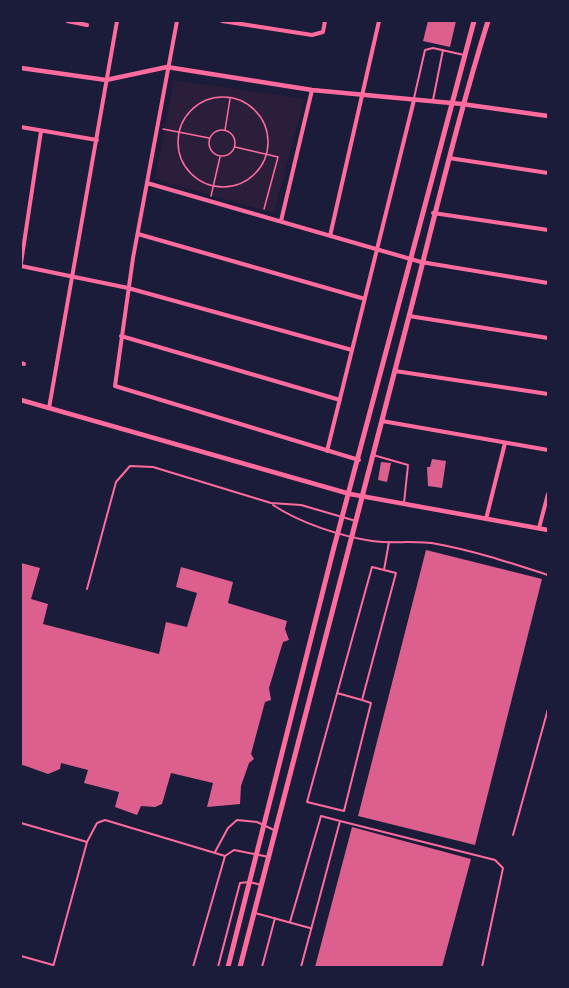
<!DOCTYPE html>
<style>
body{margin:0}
#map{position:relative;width:569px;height:988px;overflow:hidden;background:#1b1b3a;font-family:Cabin,sans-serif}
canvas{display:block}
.frame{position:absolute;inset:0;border:22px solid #1b1b3a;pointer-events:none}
</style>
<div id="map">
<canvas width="569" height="988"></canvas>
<div class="frame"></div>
</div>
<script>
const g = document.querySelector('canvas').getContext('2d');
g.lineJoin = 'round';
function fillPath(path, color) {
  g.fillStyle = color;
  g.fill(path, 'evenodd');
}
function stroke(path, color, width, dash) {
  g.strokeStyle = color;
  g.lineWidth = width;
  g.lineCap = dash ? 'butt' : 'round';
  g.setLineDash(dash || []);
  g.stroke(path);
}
fillPath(new Path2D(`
 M174,80L304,99L274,213L155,179Z`), '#2a1e3b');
fillPath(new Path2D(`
 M428,21H456L450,47L423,41Z
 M432,459L446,461L442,488L428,486L427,467H430Z
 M381,462L391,463L387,482L378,480Z
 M426,550L542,579L475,845L358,816Z
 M21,563L40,568L31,599L48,604L43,624L159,654L166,622L187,627L197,593L176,587L181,567L233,582L228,603L287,621L285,629L289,640L283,642L269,688L271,700L265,702L251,754L254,759L249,763L241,786L240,804L207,807L213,783L171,773L162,804L155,807L141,806L137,815L115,807L119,792L84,783L88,770L61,763L60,769L48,774L23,765L21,767Z
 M352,827L471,859L442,967H315Z`), '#dd5f8e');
stroke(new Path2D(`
 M178 142a45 45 0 1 1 90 0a45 45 0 1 1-90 0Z
 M163,129L209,138
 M225,130L230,99
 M209 143a13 13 0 1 1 26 0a13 13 0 1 1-26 0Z
 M235,147L278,157L264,209
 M211,196L220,157`), '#ff6b9d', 1.5);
stroke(new Path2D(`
 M414,98L425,50L433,48L464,55
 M433,100L443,50
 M373,455L408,465L404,503
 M273,505C300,523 340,536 372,541C394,544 415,540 437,544C475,551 511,563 548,575
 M372,567L396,573L362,700L371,703L344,811L307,802Z
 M384,570L389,542
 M87,589L116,482L130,466L153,467L271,503L301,505L356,521
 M337,693L362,700
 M340,821L495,860L503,868L482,967
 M21,823L87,842
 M513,835L548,709
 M215,852L228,828L237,820L257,822L274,830
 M255,913L310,928
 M290,922L321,816L340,821L301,967
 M21,956L53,965
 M53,967L87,842L97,823L105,820L225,856
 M193,967L225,856L234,850L269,857
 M218,967L240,883L249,882L262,885
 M262,967L275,918`), '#ff6b9d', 2);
stroke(new Path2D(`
 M67,21L87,25
 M177,21L133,258L115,386L359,460
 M222,21L312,35L323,32L325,21
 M21,127L97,140
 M449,158L548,173
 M147,183L421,262L548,283
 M433,213L548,230
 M281,221L312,90
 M138,234L365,299
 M330,236L379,21
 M21,263L41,131
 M21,266L128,288L352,350
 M409,316L548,338
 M121,336L340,400
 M21,363L24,364
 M395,371L548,394
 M49,408L117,21
 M382,421L548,450
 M327,451L414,100
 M486,519L505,443
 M539,528L548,494`), '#ff6b9d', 4);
stroke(new Path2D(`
 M21,68L106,80L167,67L312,90L462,104L548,116
 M21,400L350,494L548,530`), '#ff6b9d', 4.5);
stroke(new Path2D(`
 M228,967L333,551L474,21
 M240,967C297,752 352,536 408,320C434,220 457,120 488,21`), '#ff6b9d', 5);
</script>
